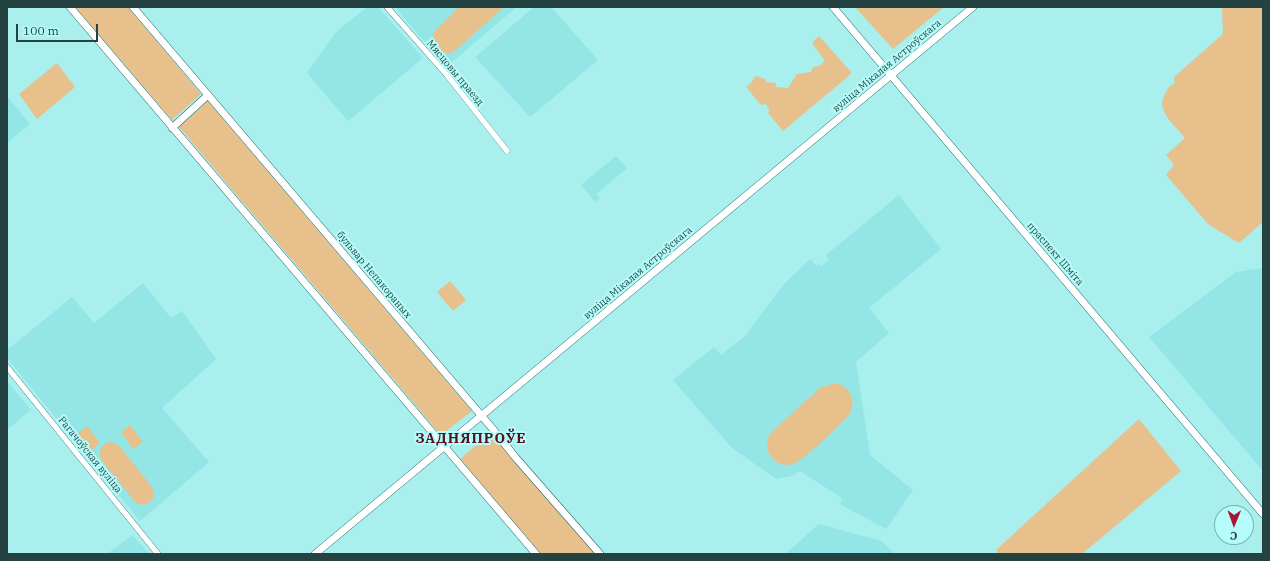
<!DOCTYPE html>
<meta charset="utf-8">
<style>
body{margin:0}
#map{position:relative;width:1270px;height:561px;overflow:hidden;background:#a8efee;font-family:"IBM Plex Serif",serif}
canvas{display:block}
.frame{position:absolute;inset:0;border:8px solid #244241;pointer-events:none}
.north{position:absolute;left:1214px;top:505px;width:40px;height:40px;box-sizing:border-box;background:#b5fdfb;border:1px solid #7bb2b1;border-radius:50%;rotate:181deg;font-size:11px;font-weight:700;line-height:16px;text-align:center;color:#244241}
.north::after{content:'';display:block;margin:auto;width:14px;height:18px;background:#aa143b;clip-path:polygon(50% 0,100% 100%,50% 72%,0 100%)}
.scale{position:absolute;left:16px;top:24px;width:82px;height:18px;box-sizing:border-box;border:2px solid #244241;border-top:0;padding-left:5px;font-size:12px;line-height:14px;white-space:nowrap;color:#244241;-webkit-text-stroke:3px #b5fdfb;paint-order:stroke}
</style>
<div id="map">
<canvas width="1270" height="561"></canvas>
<div class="frame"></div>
<div class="north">С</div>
<div class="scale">100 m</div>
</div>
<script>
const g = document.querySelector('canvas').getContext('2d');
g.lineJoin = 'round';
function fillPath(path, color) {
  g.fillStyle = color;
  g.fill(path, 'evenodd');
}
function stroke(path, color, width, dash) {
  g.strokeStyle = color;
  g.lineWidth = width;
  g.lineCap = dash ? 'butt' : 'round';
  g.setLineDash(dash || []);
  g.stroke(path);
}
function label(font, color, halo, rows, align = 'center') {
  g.font = font + ' "IBM Plex Serif",serif';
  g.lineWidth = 4;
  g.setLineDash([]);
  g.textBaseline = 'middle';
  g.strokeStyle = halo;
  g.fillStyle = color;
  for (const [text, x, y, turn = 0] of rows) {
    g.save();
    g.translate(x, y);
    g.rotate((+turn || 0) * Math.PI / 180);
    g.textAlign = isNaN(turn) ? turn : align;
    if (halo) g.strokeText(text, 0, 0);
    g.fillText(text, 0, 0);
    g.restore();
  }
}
fillPath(new Path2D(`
 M367,7H378L423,58L348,121L307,73L336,32Z
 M395,7H517L446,67Z
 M534,7H551L598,60L530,117L475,57Z
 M7,96L30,124L7,143Z
 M616,156L627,168L596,194L600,198L595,202L581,185Z
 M899,195L941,249L869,308L889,333L856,362L870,455L913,490L886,529L840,504L842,498L800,471L792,476L776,479L731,447L673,380L714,347L721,355L744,337L784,284L810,259L817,266L819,264L821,266L829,260L826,255Z
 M1263,268V471L1149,337L1236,272Z
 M143,283L171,318L182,311L216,359L162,408L209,462L140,521L7,358V350L72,297L94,323Z
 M7,381L31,410L7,430Z
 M819,524L881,541L895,554H785Z
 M133,535L149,554H107Z`), '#93e6e5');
fillPath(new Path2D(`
 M75,7H128L201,94L172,120Z
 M459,7H504L456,50C447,56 438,54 433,44V33Z
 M855,7H944L893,49Z
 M1222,7H1263V222L1239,243L1209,225L1166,175L1174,165L1166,155L1185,138C1175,125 1155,111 1165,94C1168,88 1169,86 1175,83L1174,77L1223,34Z
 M819,36L851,72V74L783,131L768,113L769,109L766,104L761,105L746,87L751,83L755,76L766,79V82L776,83V87L788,88L797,74L811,72L813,67L819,66L825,61L812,43Z
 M57,63L75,87L37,119L19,94Z
 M208,101L472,411L441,435L179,127Z
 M450,281L466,300L453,311L437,292Z
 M836,383C851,387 857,401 849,415C838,426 808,457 795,463C782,469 770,460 767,448L768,437L775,429L821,387Z
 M1139,419L1181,471L1082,554H999L996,550Z
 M130,425L143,442L133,449L121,432Z
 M87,426L100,443L90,451L77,434Z
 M492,432L597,554H541L460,459Z
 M109,442L115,443L120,447L152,487L154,495C152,504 144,507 136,503L102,461C97,452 101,445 109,442Z`), '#e7c08c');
const minor = new Path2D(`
 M387,7L447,75L507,151
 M7,367L158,554`);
const major = new Path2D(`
 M70,7L536,554
 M133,7L492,428L516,458L600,554
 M833,7L1263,514
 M172,128L208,95
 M315,554L973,7`);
stroke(minor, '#1c6767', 6);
stroke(major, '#1c6767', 8);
stroke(minor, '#fff', 5.5);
stroke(major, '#fff', 7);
label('10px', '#244241', '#b5fdfb', [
 ["вуліца Мікалая Астроўскага",887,66,-40],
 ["Мясцовы праезд",455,73,50],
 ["праспект Шміта",1055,254,49],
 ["вуліца Мікалая Астроўскага",638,273,-40],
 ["бульвар Непакораных",374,275,50],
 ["Рагачоўская вуліца",90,455,51]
]);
g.letterSpacing = '1px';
label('bold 14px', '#56111e', '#b5fdfb', [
 ["ЗАДНЯПРОЎЕ",471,439]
]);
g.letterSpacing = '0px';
</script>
